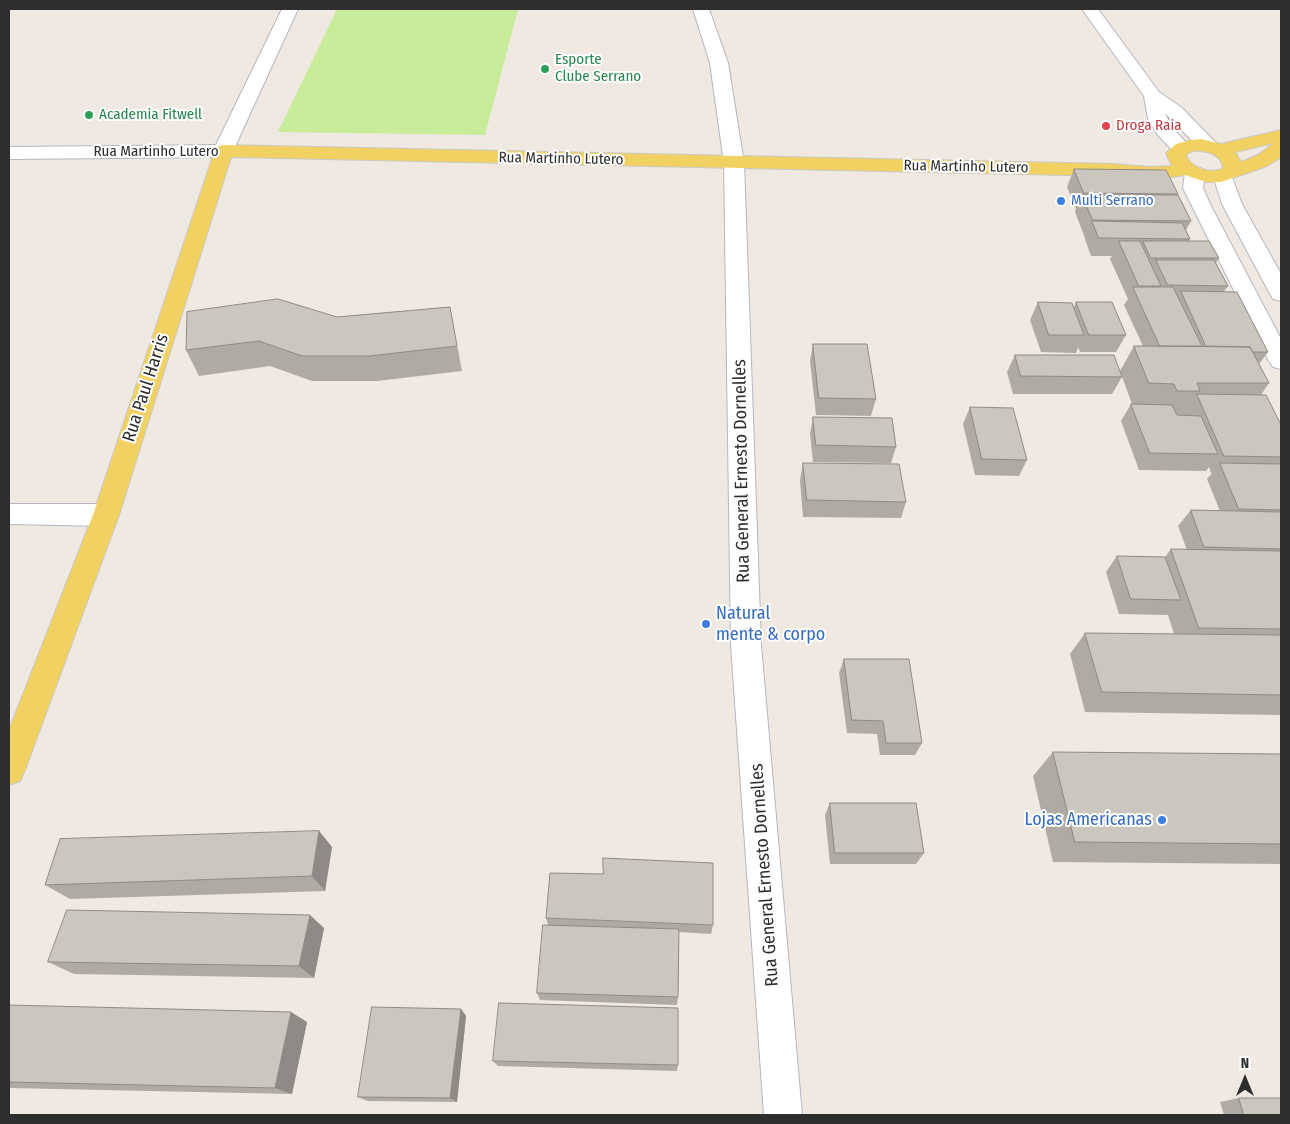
<!DOCTYPE html>
<style>
body{margin:0}
#map{position:relative;width:1290px;height:1124px;overflow:hidden;background:#efe9e1;font-family:"Fira Sans Condensed",sans-serif}
canvas{display:block}
.frame{position:absolute;inset:0;border:10px solid #2e2e2e;pointer-events:none}
.north{position:absolute;left:1220px;top:1054px;width:50px;height:50px;-webkit-text-stroke:4px #fff;paint-order:stroke;rotate:0deg;font-size:14px;font-weight:700;line-height:20px;text-align:center;color:#2e2e2e}
.north::after{content:'';display:block;margin:auto;width:18px;height:22px;background:#2e2e2e;clip-path:polygon(50% 0,100% 100%,50% 72%,0 100%)}
</style>
<div id="map">
<canvas width="1290" height="1124"></canvas>
<div class="frame"></div>
<div class="north">N</div>
</div>
<script>
const g = document.querySelector('canvas').getContext('2d');
g.lineJoin = 'round';
function fillPath(path, color) {
  g.fillStyle = color;
  g.fill(path, 'evenodd');
}
function stroke(path, color, width, dash) {
  g.strokeStyle = color;
  g.lineWidth = width;
  g.lineCap = dash ? 'butt' : 'round';
  g.setLineDash(dash || []);
  g.stroke(path);
}
function label(font, color, halo, rows, align = 'center') {
  g.font = font + ' "Fira Sans Condensed",sans-serif';
  g.lineWidth = 4;
  g.setLineDash([]);
  g.textBaseline = 'middle';
  g.strokeStyle = halo;
  g.fillStyle = color;
  for (const [text, x, y, turn = 0] of rows) {
    g.save();
    g.translate(x, y);
    g.rotate((+turn || 0) * Math.PI / 180);
    g.textAlign = isNaN(turn) ? turn : align;
    if (halo) g.strokeText(text, 0, 0);
    g.fillText(text, 0, 0);
    g.restore();
  }
}
fillPath(new Path2D(`
 M337,9H518L485,135L278,132Z`), '#c9ec9a');
const minor = new Path2D(`
 M693,9H709L728,63L744,163L761,645L802,1115H764L731,645L724,163L710,63Z
 M223,145L230,147L233,151L230,155L223,157L9,159V147Z
 M9,504H106L115,508L119,515L115,522L106,526L9,524Z`);
const tertiary = new Path2D(`
 M282,9H298L233,151L230,155L223,157L216,155L213,151Z
 M1082,9H1098L1159,92L1182,108L1215,142L1218,146L1215,150L1208,152L1201,150L1165,113L1171,126L1191,148L1188,152L1181,154L1174,152L1157,134L1148,119L1144,96Z`);
const secondary = new Path2D(`
 M1195,167L1202,169L1205,173L1203,188L1210,204L1281,339V369L1273,367L1269,361L1183,188L1185,173L1188,169Z
 M1223,170L1230,172L1242,204L1281,274V301L1273,299L1270,294L1222,204L1213,176L1216,172Z`);
const primary = new Path2D(`
 M1281,130V157L1267,166L1221,182H1206L1185,175L1159,179L1113,176L231,157L119,515L25,770L20,781L9,785V730L93,515L216,147L223,145L1113,164L1150,167L1172,166L1166,153L1176,144L1191,140L1201,139L1221,144ZM1274,143L1258,155L1241,162L1235,152ZM1192,151C1205,150 1221,153 1223,168C1212,175 1190,168 1186,155Z`);
stroke(minor, '#b4b7c1', 2);
stroke(tertiary, '#b4b7c1', 2);
stroke(secondary, '#b4b7c1', 2);
stroke(primary, '#c9c9c9', 2);
fillPath(minor, '#fff');
fillPath(tertiary, '#fff');
fillPath(secondary, '#fff');
fillPath(primary, '#f2d163');
fillPath(new Path2D(`
 M1074,169L1178,194V195L1191,221L1186,230L1190,239L1189,241L1219,258L1216,263L1228,286L1224,291L1268,352L1259,364L1269,383L1261,395L1281,457V715L1085,712L1070,654L1085,633L1174,634L1168,615L1119,614L1106,572L1117,556L1165,557L1171,549L1187,550L1178,526L1191,510L1220,511L1207,479L1212,473H1211L1209,467L1206,471L1139,470L1121,421L1131,404H1132L1120,371L1134,346H1143L1124,305L1128,299L1110,259L1112,256H1091L1085,239V238L1075,212L1076,209L1067,187Z
 M1038,302L1074,307L1076,302L1126,335L1116,352H1080L1078,347L1076,353L1041,352L1030,320Z
 M450,307L462,371L377,381H312L270,366L199,376L186,350L337,317Z
 M813,344L876,399L871,416L816,415L810,361Z
 M1015,355L1122,377L1112,394H1013L1007,372Z
 M970,407L1027,460L1019,476L975,475L963,424Z
 M813,417L896,447L891,463L813,462L810,434Z
 M803,463L906,502L901,518L803,517L800,480Z
 M844,659L922,743L915,755H880L877,734L847,733L839,673Z
 M1053,752L1281,754V864L1053,862L1033,776Z
 M830,803L924,853L916,864H830L825,815Z
 M319,831L332,847L325,891L70,899L45,885Z
 M546,918L713,925L711,934L679,932L678,997L677,1005L540,1000L537,993L548,925Z
 M324,928L314,978L74,974L48,962Z
 M9,1005L307,1022L292,1094L9,1088Z
 M461,1009L466,1016L457,1102L367,1101L358,1097Z
 M493,1061L678,1065L677,1071L498,1066Z
 M1239,1098L1281,1115H1224L1220,1102Z`), '#afaba4');
fillPath(new Path2D(`
 M319,831L332,847L325,891L312,876Z
 M310,915L324,928L314,978L299,966Z
 M461,1009L466,1016L457,1102L450,1098Z
 M291,1012L307,1022L292,1094L275,1088Z`), '#8e8b86');
const building = new Path2D(`
 M1074,169L1166,170L1178,194L1084,193Z
 M1082,195H1178L1191,221L1093,220Z
 M1092,221L1182,223L1190,239L1099,238Z
 M1119,241H1140L1161,286H1139Z
 M1143,241H1209L1219,258H1151Z
 M1156,260H1214L1228,286L1168,285Z
 M1133,287H1173L1202,346H1160Z
 M1181,291L1237,292L1268,352H1253L1250,347L1206,346Z
 M278,299L337,317L450,307L457,346L369,356H302L259,341L186,350L187,312Z
 M1038,302L1072,303L1084,335H1049Z
 M1076,302H1112L1126,335H1089Z
 M813,344H867L876,399L819,398Z
 M1134,346L1250,347L1269,383H1197L1200,391H1177L1174,384L1149,383Z
 M1015,355H1114L1122,377L1021,376Z
 M1197,394L1266,395L1281,425V457L1224,456Z
 M1131,404L1172,405L1177,415L1201,416L1218,454L1150,453Z
 M970,407L1013,408L1027,460L982,459Z
 M813,417L892,418L896,447L816,445Z
 M803,463L899,464L906,502L807,500Z
 M1220,463L1281,464V510L1239,509Z
 M1191,510L1281,512V549L1204,547Z
 M1171,549L1281,551V629L1199,628Z
 M1117,556L1165,557L1181,600L1131,599Z
 M1085,633L1281,635V695L1102,692Z
 M844,659H909L922,743H886L883,721L852,720Z
 M1053,752L1281,754V844L1075,842Z
 M830,803H916L924,853H835Z
 M319,831L312,876L45,885L60,839Z
 M603,858L713,863V925L546,918L550,873L603,874Z
 M67,910L310,915L299,966L48,962Z
 M543,925L679,929L678,997L537,993Z
 M499,1003L678,1008V1065L493,1061Z
 M9,1005L291,1012L275,1088L9,1082Z
 M372,1007L461,1009L450,1098L358,1097Z
 M1239,1098H1281V1115H1244Z`);
fillPath(building, '#cbc7bf');
stroke(building, '#8e8b86', 1);
for (const [x, y, r, color] of [
 [545,69,5,"#2e9e5b"],
 [89,115,5,"#2e9e5b"],
 [1106,126,5,"#e0444e"],
 [1061,201,5,"#3f7fe0"],
 [706,624,5,"#3f7fe0"],
 [1162,820,5,"#3f7fe0"]
]) {
  const dot = new Path2D();
  dot.arc(x, y, r, 0, 2 * Math.PI);
  g.fillStyle = color;
  g.fill(dot);
  stroke(dot, '#fff', 2);
}
label('15px', '#27864d', '#fff', [
 ["Esporte",555,60],
 ["Clube Serrano",555,77],
 ["Academia Fitwell",99,115]
], 'left');
label('15px', '#be3a42', '#fff', [
 ["Droga Raia",1116,126]
], 'left');
label('15px', '#2e2e2e', '#fff', [
 ["Rua Martinho Lutero",156,152],
 ["Rua Martinho Lutero",561,159,1],
 ["Rua Martinho Lutero",966,167,1]
]);
label('15px', '#366cbe', '#fff', [
 ["Multi Serrano",1071,201]
], 'left');
label('18px', '#2e2e2e', '#fff', [
 ["Rua Paul Harris",146,388,-72],
 ["Rua General Ernesto Dornelles",742,471,-91],
 ["Rua General Ernesto Dornelles",765,875,-94]
]);
label('18px', '#366cbe', '#fff', [
 ["Natural",716,614],
 ["mente & corpo",716,635],
 ["Lojas Americanas",1152,820,"right"]
], 'left');
</script>
